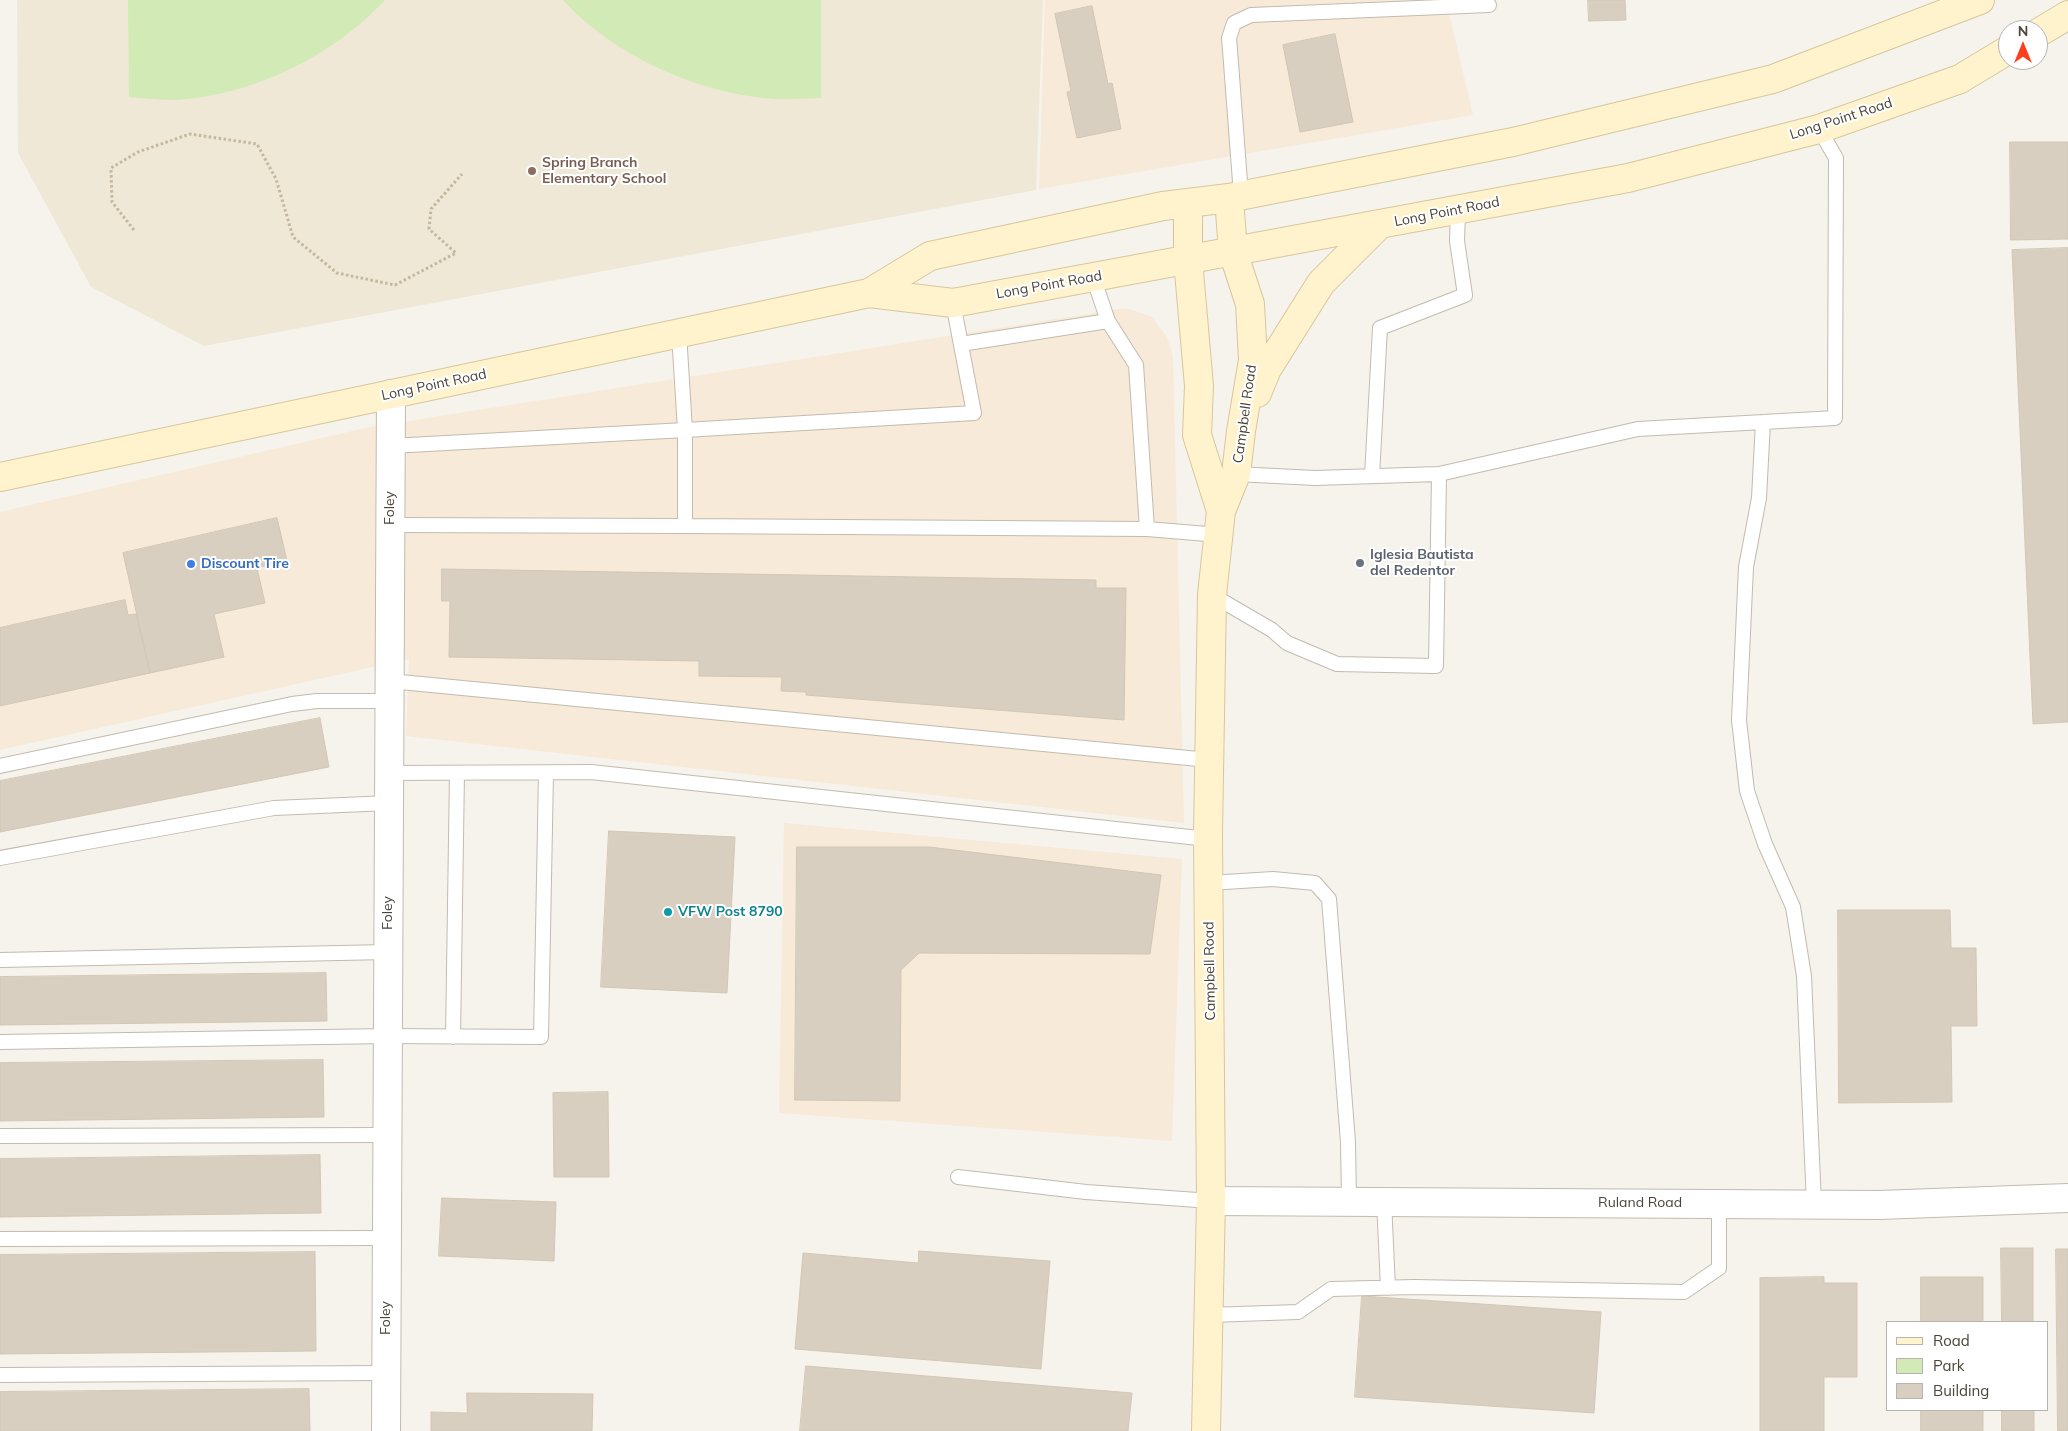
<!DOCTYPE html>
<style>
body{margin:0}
#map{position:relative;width:2068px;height:1431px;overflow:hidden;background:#f6f3ec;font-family:Mulish,sans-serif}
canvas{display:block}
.legend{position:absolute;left:1886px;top:1321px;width:162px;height:90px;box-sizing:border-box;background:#fff;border:1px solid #b7b4b0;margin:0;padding:6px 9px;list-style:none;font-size:15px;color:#4b4439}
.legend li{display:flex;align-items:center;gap:10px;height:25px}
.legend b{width:25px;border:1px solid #b7b4b0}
.north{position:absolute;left:1998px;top:20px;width:50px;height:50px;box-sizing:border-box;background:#fff;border:1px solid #b7b4b0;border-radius:50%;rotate:0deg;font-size:14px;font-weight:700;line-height:20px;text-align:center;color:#4b4439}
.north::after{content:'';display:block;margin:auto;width:18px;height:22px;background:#fc3f1d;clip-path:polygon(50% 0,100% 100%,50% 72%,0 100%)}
</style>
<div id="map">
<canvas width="2068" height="1431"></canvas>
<ul class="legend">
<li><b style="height:6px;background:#fff3cd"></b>Road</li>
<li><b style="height:14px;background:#d2eab5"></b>Park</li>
<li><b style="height:14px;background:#d8cfc1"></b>Building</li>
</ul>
<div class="north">N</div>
</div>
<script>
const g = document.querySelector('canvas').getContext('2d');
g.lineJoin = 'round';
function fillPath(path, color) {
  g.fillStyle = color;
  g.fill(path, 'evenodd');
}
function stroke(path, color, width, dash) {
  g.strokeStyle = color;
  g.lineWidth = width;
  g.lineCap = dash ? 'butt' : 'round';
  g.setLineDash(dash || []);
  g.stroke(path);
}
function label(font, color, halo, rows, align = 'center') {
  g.font = font + ' Mulish,sans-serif';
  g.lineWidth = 4;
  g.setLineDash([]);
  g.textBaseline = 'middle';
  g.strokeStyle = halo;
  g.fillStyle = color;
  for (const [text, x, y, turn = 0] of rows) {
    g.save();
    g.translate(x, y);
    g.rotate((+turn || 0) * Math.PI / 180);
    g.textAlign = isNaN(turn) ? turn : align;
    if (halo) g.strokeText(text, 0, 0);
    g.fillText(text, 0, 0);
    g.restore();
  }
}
fillPath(new Path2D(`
 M1045,0H1446L1473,115L1039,189Z
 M1126,308L1152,317L1167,337L1173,356L1184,823L406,736L409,659L0,750V512L370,427Z
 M784,823L1182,859L1172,1141L779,1113Z`), '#f7ead8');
fillPath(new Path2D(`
 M17,0H1043L1036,190L204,346L91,287L18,153Z`), '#efe8d6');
fillPath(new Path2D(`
 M128,0H385C333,56 252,96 175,100C160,100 144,98 129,97Z
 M563,0H821V98C806,98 791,100 776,99C699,94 615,57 563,0Z`), '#d2eab5');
const building = new Path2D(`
 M1588,0H1625L1626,20L1589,21Z
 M1092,6L1108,84L1112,83L1121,129L1077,138L1067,92L1071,91L1055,14Z
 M1335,34L1353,122L1300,132L1283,45Z
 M2010,142H2068V239L2011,240Z
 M2068,248V722L2033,724L2012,250Z
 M277,518L287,561L257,568L265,603L214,614L224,657L150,673L123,553Z
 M442,569L1096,580V588H1126L1124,720L806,695V692L781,691L782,677L699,676V661L449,657L450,601H442Z
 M125,600L128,615L136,614L150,673L0,706V628Z
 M320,718L329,767L0,832V781Z
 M609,831L735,837L727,993L601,987Z
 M797,847H929L1161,875L1150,954L919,953L901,970L900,1101L795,1100Z
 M1838,910H1950L1951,948H1976L1977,1026H1951L1952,1102L1839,1103Z
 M326,973L327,1021L0,1025V977Z
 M323,1060L324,1117L0,1121V1063Z
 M608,1092L609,1177H554L553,1093Z
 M320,1155L321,1213L0,1217V1159Z
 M442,1198L556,1202L554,1261L439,1256Z
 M2001,1248H2033V1322H2002Z
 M2056,1249H2068V1431H2058Z
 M919,1251L1050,1261L1041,1369L795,1349L803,1253L918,1263Z
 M315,1252L316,1351L0,1354V1255Z
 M1824,1277V1283H1857V1377H1824V1431H1760V1278Z
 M1921,1277H1983V1322H1921Z
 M1362,1296L1601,1312L1594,1413L1355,1397Z
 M806,1366L1132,1393L1128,1431H800Z
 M309,1389L310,1431H0V1392Z
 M467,1393L593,1394L592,1431H431V1412L467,1413Z
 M1921,1410H1983V1431H1921Z
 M2002,1410H2034V1431H2002Z`);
fillPath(building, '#d8cfc1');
stroke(building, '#d3c7b4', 1);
const lane = new Path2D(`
 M1241,195L1230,50L1229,38L1234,23L1251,15L1489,5
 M1093,277L1108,321L1136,365L1147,529
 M953,303L974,413L685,430V526L1147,529L1219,535
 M961,344L1108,321
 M1763,422L1759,498L1746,567L1739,720L1747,791L1765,844L1793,907L1804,976L1814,1204
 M391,446L685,430L679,333
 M1236,474L1315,478L1439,474
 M1372,476L1380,328L1465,295L1457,241L1458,210
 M390,525L685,526
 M1212,595L1272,630L1287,643L1337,664L1436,666L1439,474L1638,429L1835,418L1836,158L1819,129
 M390,681L1209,760
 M0,766L292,704L317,701H390
 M389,773L591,772L1208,839
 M0,858L274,808L389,803
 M1209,883L1273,879L1315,883L1329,899L1348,1142L1349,1201
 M0,960L388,952
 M453,1037L457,773
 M0,1042L388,1036L541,1037L546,773
 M0,1136L387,1135
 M958,1177L1086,1192L1211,1201
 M1384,1201L1388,1288
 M0,1239L387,1238
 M1209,1315L1298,1312L1331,1289L1414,1287L1684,1292L1719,1268V1204
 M0,1375L386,1373`);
const street = new Path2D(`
 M1211,1201L1879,1205L2068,1198
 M386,1431L391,394`);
const secondary = new Path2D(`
 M2038,33L2068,15
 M1188,203V260L1199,386L1197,435L1221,511
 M869,293L930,256L1163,206L1229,198L1513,142L1773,79L1980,0
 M1257,393L1267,369L1321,283L1380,224
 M0,477L869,293L953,303L1628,178L1819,129L1960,79L2008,50
 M1206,1431L1211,1201L1208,834L1212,595L1221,511L1236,474L1241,431L1253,360L1250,304L1233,252L1229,198`);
stroke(lane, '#c2bbae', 16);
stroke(street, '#c2bbae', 30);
stroke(secondary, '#d6c79b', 30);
stroke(new Path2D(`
 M134,230L112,202L111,168L138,152L190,134L257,144L276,179L293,237L337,273L395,285L456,253L429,229L431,209L462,174`), '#c4b79f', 3, [2.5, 2.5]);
stroke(lane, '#fff', 14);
stroke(street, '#fff', 28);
stroke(secondary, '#fff3cd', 28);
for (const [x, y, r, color] of [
 [532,171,5,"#8d6e63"],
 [1360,563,5,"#6b7280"],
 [191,564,5,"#3f7fe0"],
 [668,912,5,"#0f9aa8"]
]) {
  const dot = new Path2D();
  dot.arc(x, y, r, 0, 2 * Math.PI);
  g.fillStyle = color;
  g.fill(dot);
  stroke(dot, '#fff', 2);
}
label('14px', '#4b4439', '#fff', [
 ["Long Point Road",1841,119,-18],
 ["Long Point Road",1447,212,-11],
 ["Long Point Road",1049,285,-10],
 ["Long Point Road",434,385,-12],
 ["Campbell Road",1245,414,-82],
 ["Foley",390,508,-90],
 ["Foley",388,913,-90],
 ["Campbell Road",1210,971,-91],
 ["Ruland Road",1640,1203],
 ["Foley",386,1318,-90]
]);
label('bold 14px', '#785e54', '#fff', [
 ["Spring Branch",542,163],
 ["Elementary School",542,179]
], 'left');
label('bold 14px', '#5b616d', '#fff', [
 ["Iglesia Bautista",1370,555],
 ["del Redentor",1370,571]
], 'left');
label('bold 14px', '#366cbe', '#fff', [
 ["Discount Tire",201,564]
], 'left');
label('bold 14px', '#0d838f', '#fff', [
 ["VFW Post 8790",678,912]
], 'left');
</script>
